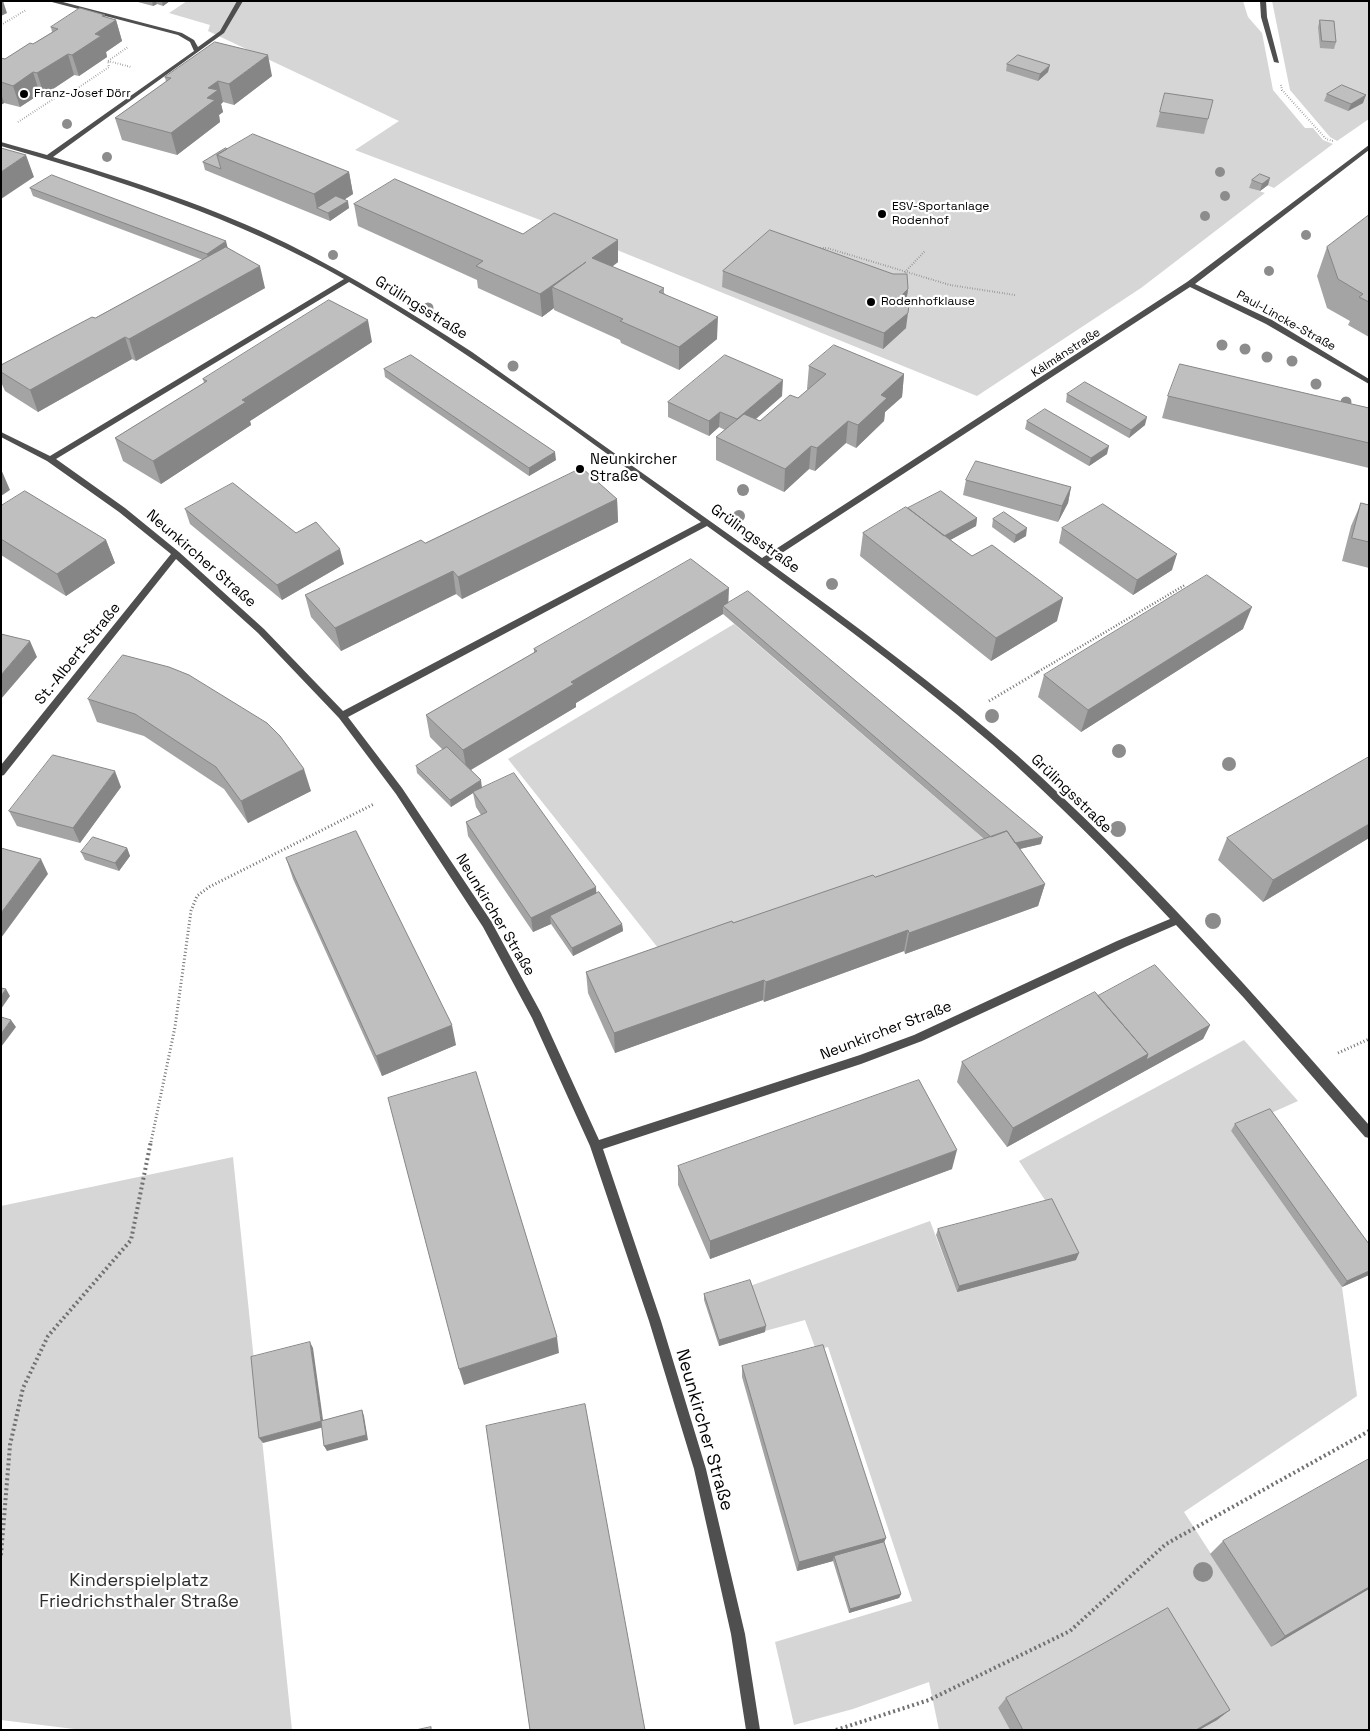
<!DOCTYPE html>
<meta charset="utf-8">
<style>
body{margin:0}
#map{position:relative;width:1370px;height:1731px;overflow:hidden;background:#fff;font-family:"Space Grotesk",sans-serif}
canvas{display:block}
.frame{position:absolute;inset:0;border:2px solid #000;pointer-events:none}
</style>
<div id="map">
<canvas width="1370" height="1731"></canvas>
<div class="frame"></div>
</div>
<script>
const g = document.querySelector('canvas').getContext('2d');
g.lineJoin = 'round';
function fillPath(path, color) {
  g.fillStyle = color;
  g.fill(path, 'evenodd');
}
function stroke(path, color, width, dash) {
  g.strokeStyle = color;
  g.lineWidth = width;
  g.lineCap = dash ? 'butt' : 'round';
  g.setLineDash(dash || []);
  g.stroke(path);
}
function label(font, color, halo, rows, align = 'center') {
  g.font = font + ' "Space Grotesk",sans-serif';
  g.lineWidth = 4.5;
  g.setLineDash([]);
  g.textBaseline = 'middle';
  g.strokeStyle = halo;
  g.fillStyle = color;
  for (const [text, x, y, turn = 0] of rows) {
    g.save();
    g.translate(x, y);
    g.rotate((+turn || 0) * Math.PI / 180);
    g.textAlign = isNaN(turn) ? turn : align;
    if (halo) g.strokeText(text, 0, 0);
    g.fillText(text, 0, 0);
    g.restore();
  }
}
fillPath(new Path2D(`
 M187,1H1243L1248,17L1262,33L1273,90L1305,128H1313L1323,140L1333,144L1274,188L1257,181L1250,188L1265,193L1141,288L977,396L580,235L355,150L399,121L208,31L210,25L169,13Z
 M1272,1H1369V119L1337,141L1330,137L1290,90Z
 M734,624L992,846L662,953L508,759Z
 M1244,1040L1298,1101L1231,1131L1342,1287L1357,1396L1184,1512L1271,1647L1369,1589V1730H1199L998,1708L1010,1730H939L929,1682L853,1709L794,1725L775,1642L912,1601L828,1347L816,1350L805,1320L765,1331L750,1286L930,1221L957,1292L1049,1206L1019,1161Z
 M233,1157L292,1730H82L1,1720V1206Z`), '#d6d6d6');
stroke(new Path2D(`
 M1,25L26,10
 M108,61L131,67
 M1281,85L1282,90L1326,139L1333,141
 M18,122L58,96L63,98L109,67L108,61L128,47
 M818,248H827L950,285L1015,295
 M905,272L925,251`), '#717171', 2, [0.5, 2]);
stroke(new Path2D(`
 M1036,673L1185,585`), '#717171', 2.5, [1, 2]);
stroke(new Path2D(`
 M989,701L1038,672
 M1338,1053L1369,1039
 M151,1142L175,1027L191,911L197,896L209,887L374,804`), '#717171', 3, [1, 2.5]);
stroke(new Path2D(`
 M1,1555L10,1445L23,1388L48,1336L131,1240L151,1141
 M836,1730L929,1700L1070,1631L1166,1544L1369,1431`), '#717171', 4, [2, 3]);
fillPath(new Path2D(`
 M1260,1H1266L1267,17L1279,63L1274,62L1261,17Z`), '#4f4f4f');
fillPath(new Path2D(`
 M48,1H59L182,33L194,40L198,47L220,31L237,1H243L224,33L53,157C132,181 213,207 288,244C352,276 412,313 472,352L762,558L1187,282L1369,145V150L1195,284L1272,320L1369,379V384L1266,324L1190,287L768,562C853,624 938,686 1017,755C1144,869 1257,997 1369,1125V1138L1365,1137L1244,998L1176,925L1125,947L922,1041L861,1064L603,1149L661,1321L706,1469L745,1634L760,1730H746L731,1634L694,1469L649,1321L590,1146L532,1018L483,927L396,794L339,718L258,633L176,559L4,775L1,776V765L171,554L119,512L47,461L1,437V432L50,456L344,279C237,218 119,180 1,146V142L47,155L194,51L190,42L178,35ZM349,282C472,352 586,439 701,522L343,711L264,629L179,552L125,508L56,459ZM707,526C804,596 901,666 992,744C1054,799 1113,858 1170,919L1117,941L914,1035L860,1055L599,1140L541,1013L491,921L402,788L348,717Z`), '#4f4f4f');
g.fillStyle = '#8c8c8c';
for (const [x, y, r] of [
 [67,124,5],
 [107,157,5],
 [1220,172,5],
 [1225,196,5],
 [1205,216,5],
 [1306,235,5],
 [333,255,5],
 [1269,271,5],
 [428,308,5.5],
 [1222,345,5.5],
 [1245,349,5.5],
 [1267,357,5.5],
 [1292,361,5.5],
 [513,366,5.5],
 [1316,384,5.5],
 [1346,402,5.5],
 [743,490,6],
 [739,516,6],
 [832,584,6],
 [992,716,7],
 [1119,751,7],
 [1229,764,7],
 [1118,829,8],
 [1213,921,8],
 [1203,1572,10]
]) {
  g.beginPath();
  g.arc(x, y, r, 0, 2 * Math.PI);
  g.fill();
}
fillPath(new Path2D(`
 M134,1H170L163,6L157,4L153,6Z
 M105,15V17L116,20L122,41L106,52L107,57L79,76L74,75L44,95L40,94L20,107L4,103L1,105V58L5,59L33,44L52,32L51,27Z
 M1320,20L1336,42L1334,49L1320,48L1318,27Z
 M1007,64L1048,72L1038,81L1006,71Z
 M272,76L234,105L223,102L221,104L223,112L219,115L220,122L177,155L122,140L115,118L166,82L165,77Z
 M1327,94L1363,103L1348,111L1324,101Z
 M1160,112L1208,119L1204,134L1156,127Z
 M226,148L349,172L353,194L345,199L349,208L330,221L205,170L203,162Z
 M1252,180L1268,185L1260,191L1249,188Z
 M30,188L228,248L265,288L136,361L132,359L38,412L5,391L1,382V365L95,318L203,260L33,196Z
 M354,204L523,234L618,240V262L612,267L664,288V293L717,339L679,370L621,343L620,340L554,310V308L542,317L478,288L477,280L358,226Z
 M1369,215V337L1348,325L1350,321L1327,308L1317,276L1327,247Z
 M723,271L908,289L906,303V328L883,349L722,287Z
 M372,342L250,421L251,425L161,484L123,461L115,438L204,383L203,379Z
 M809,366L904,374L902,397L885,412L884,421L856,448L846,443L815,471L809,469L784,492L716,460V437L725,430L719,427L709,436L668,417V402L782,396L756,419L760,421L798,398L808,390L807,389Z
 M384,369L556,460L529,476L385,377Z
 M1067,394L1145,425L1129,438L1066,402Z
 M1168,396L1369,408V468L1162,418Z
 M1027,421L1107,454L1089,466L1025,429Z
 M966,480L1071,487L1068,503L1058,522L963,495Z
 M617,499L618,522L462,599L456,594L341,651L311,617L305,595L425,543Z
 M1361,503L1369,505V568L1342,561L1351,526Z
 M1,506L106,540L115,563L66,596L1,555Z
 M908,508L977,518L976,526L950,540L1057,621L991,661L860,556L863,533Z
 M185,509L296,533L344,564L282,600L190,524Z
 M993,519L1026,536L1014,543L992,527Z
 M1062,528L1172,570L1133,595L1059,543Z
 M729,603L1041,844L1020,849L1045,884L1038,906L905,954L904,951L764,1002L763,1000L615,1053L588,993L586,972L733,923L875,877L984,839L723,614L576,703V707L471,770L482,788L596,894L622,924L623,931L573,956L551,924L533,932L468,836L466,822L481,815L476,807L473,793L451,807L417,773L416,766L443,750L430,737L426,715L534,653V649Z
 M1243,629L1081,732L1038,697L1044,675Z
 M88,699L280,736L311,791L248,823L224,789L144,736L97,722Z
 M121,787L80,843L17,826L9,811Z
 M1227,838H1369L1263,902L1218,860Z
 M127,848L130,856L119,871L85,860L81,852Z
 M286,858L456,1045L382,1076L293,879Z
 M1098,996L1210,1025L1203,1039L1007,1147L957,1082L962,1062Z
 M1235,1124L1369,1244V1275L1342,1287L1231,1131Z
 M678,1166L952,1169L710,1259L678,1185Z
 M938,1229L1076,1260L957,1292L936,1235Z
 M704,1294L765,1332L719,1346L704,1300Z
 M742,1366L886,1538L884,1542L901,1594L899,1598L849,1613L833,1561L797,1571L742,1377Z
 M1223,1541L1369,1589L1271,1647L1210,1554Z
 M1006,1698L1217,1720L1199,1730H1010L998,1708Z`), '#a4a4a4');
fillPath(new Path2D(`
 M1,1H3L7,13L1,16Z
 M152,1H156L157,4L153,6Z
 M162,1H170L163,6Z
 M105,15L108,26L116,20L122,41L106,52L107,57L79,76L72,55L95,34L102,16Z
 M68,54L74,75L44,95L37,73Z
 M268,55L272,76L234,105L229,84Z
 M1050,65L1048,72L1038,81L1040,74Z
 M33,72L40,94L20,107L13,86Z
 M218,81L223,102L221,104L223,112L219,115L220,122L177,155L171,133L207,98L208,88Z
 M1,93L4,103L1,105Z
 M1366,95L1363,103L1348,111L1351,104Z
 M26,155L34,177L1,199V172Z
 M349,172L353,194L325,212L317,208L314,194Z
 M1270,178L1268,185L1260,191L1262,184Z
 M348,201L349,208L330,221L328,213Z
 M618,240V262L593,280L592,258Z
 M226,241L228,249L209,262L207,254Z
 M586,262L552,287L554,308L542,317L540,294Z
 M260,266L265,288L136,361L129,339Z
 M908,289L906,304L897,300Z
 M908,313L906,328L883,349L884,333Z
 M718,317L717,339L679,370V347Z
 M368,320L372,342L250,421L251,425L161,484L153,461L242,400Z
 M125,337L132,359L38,412L30,390Z
 M904,374L902,397L885,412L884,421L856,448L858,425L881,395Z
 M783,380L782,396L737,435V419Z
 M720,412L719,427L709,436V421Z
 M1147,417L1145,425L1129,438L1131,430Z
 M848,421L846,443L815,471L817,448Z
 M811,446L809,469L784,492L785,469Z
 M1109,446L1107,454L1089,466L1091,458Z
 M555,452L556,460L529,476V468Z
 M1,469L10,490L1,496Z
 M1071,487L1068,503L1058,522L1062,506Z
 M617,499L618,522L462,599L458,577Z
 M977,518L976,526L930,551L932,543Z
 M1027,528L1026,536L1014,543L1016,535Z
 M106,540L115,563L66,596L57,574Z
 M340,549L344,564L282,600L277,585Z
 M1177,554L1172,570L1133,595L1137,580Z
 M453,571L456,594L341,651L335,628Z
 M729,588L728,611L723,606V614L576,703V707L467,772L463,750L571,682Z
 M1063,598L1057,621L991,661L996,638Z
 M1252,607L1243,629L1081,732L1088,710Z
 M30,641L37,657L1,699V675Z
 M304,769L311,791L248,823L241,801Z
 M115,771L121,787L80,843L73,828Z
 M481,780L482,788L473,792V793L451,807L450,800Z
 M1369,824V838L1263,902L1273,880Z
 M1043,837L1041,844L1002,853L1004,845Z
 M127,848L130,856L119,871L115,863Z
 M41,859L48,874L1,938V913Z
 M1045,884L1038,906L905,954L909,933Z
 M596,887L597,901L550,916L551,924L533,932L531,918Z
 M622,924L623,931L573,956L572,948Z
 M908,930L904,951L764,1002L766,982Z
 M764,980L763,1000L615,1053L614,1033Z
 M6,989L10,996L1,1009V996Z
 M11,1020L16,1027L1,1047V1034Z
 M452,1025L456,1045L382,1076L376,1056Z
 M1210,1025L1203,1039L1007,1147L1013,1128L1148,1054Z
 M957,1150L952,1169L710,1259V1241Z
 M1079,1253L1076,1260L957,1292L959,1286Z
 M1369,1271V1275L1342,1287L1347,1281Z
 M766,1326L765,1332L719,1346V1340Z
 M557,1337L559,1353L464,1385L459,1369Z
 M310,1342L313,1348L324,1427L321,1421Z
 M362,1410L364,1416L368,1440L327,1451L324,1446Z
 M321,1421L324,1427L263,1443L259,1438Z
 M886,1538L882,1547L834,1556L833,1561L797,1571L799,1562Z
 M1369,1587V1589L1271,1647L1285,1636Z
 M901,1594L899,1598L849,1613L850,1609Z
 M1230,1710L1217,1720L1199,1730H1196Z`), '#868686');
const building = new Path2D(`
 M80,8L105,15L102,16L116,20L95,34L101,36L72,55L68,54L37,73L33,72L13,86L1,82V58L5,59L30,43L33,44L58,29L51,27Z
 M1320,20L1334,21L1336,42L1322,41Z
 M215,42L268,55L229,84L218,81L208,88L218,90L207,98L215,100L171,133L115,118L171,78L165,77Z
 M1018,55L1050,65L1040,74L1007,64Z
 M1342,85L1366,95L1351,104L1327,94Z
 M1165,93L1213,100L1208,119L1160,112Z
 M253,134L349,172L314,194L217,155Z
 M1,148L26,155L1,172Z
 M226,148L227,149L217,155L221,169L203,162Z
 M1260,174L1270,178L1262,184L1252,180Z
 M52,175L226,241L207,254L30,188Z
 M395,179L523,234L554,213L618,240L592,258L664,288L659,292L718,317L679,347L620,321L623,319L552,287L586,262L540,294L476,266L483,261L354,204Z
 M336,196L348,201L328,213L317,208Z
 M1369,215V302L1359,297L1363,294L1338,279L1327,247Z
 M770,230L893,274H907L908,289L897,300L909,304L908,313L884,333L723,271Z
 M226,247L260,266L129,339L125,337L30,390L1,372V365L92,317L95,318Z
 M329,300L368,320L242,400L246,402L153,461L115,438L207,381L203,379Z
 M834,345L904,374L881,395L887,398L858,425L848,421L817,448L811,446L785,469L716,437L744,414L760,421L790,395L798,398L826,374L809,366Z
 M411,355L555,452L529,468L384,369Z
 M725,355L783,380L737,419L720,412L709,421L668,402Z
 M1180,364L1369,408V443L1168,396Z
 M1085,382L1147,417L1131,430L1067,394Z
 M1045,409L1109,446L1091,458L1027,421Z
 M976,461L1071,487L1062,506L966,480Z
 M582,468L617,499L458,577L453,571L335,628L305,595L421,540L425,543Z
 M233,483L296,533L316,522L340,549L277,585L185,509Z
 M25,491L106,540L57,574L1,539V506Z
 M941,491L977,518L944,536L908,508Z
 M1361,503L1369,505V542L1352,538Z
 M1103,504L1177,554L1137,580L1062,528Z
 M906,507L972,556L992,545L1063,598L996,638L863,533Z
 M1004,512L1027,528L1016,535L993,519Z
 M691,559L729,588L571,682L574,684L463,750L426,715L537,651L534,649Z
 M1207,575L1252,607L1088,710L1044,675Z
 M748,591L1043,837L1015,843L1007,831L991,837L723,606Z
 M1,634L30,641L1,675Z
 M123,655L169,667L189,675L267,723L280,736L304,769L241,801L216,767L135,714L88,699Z
 M447,747L481,780L450,800L416,766Z
 M53,755L115,771L73,828L9,811Z
 M1369,757V824L1273,880L1227,838Z
 M514,773L596,887L531,918L466,822L487,812L473,792Z
 M356,831L452,1025L376,1056L286,858Z
 M1007,831L1045,884L909,933L908,930L766,982L764,980L614,1033L586,972L732,921L733,923L873,875L875,877Z
 M93,837L127,848L115,863L81,852Z
 M1,848L41,859L1,913Z
 M599,892L622,924L572,948L550,916Z
 M1155,965L1210,1025L1146,1060L1148,1054L1098,996Z
 M1,988L6,989L1,996Z
 M1095,992L1148,1054L1013,1128L962,1062Z
 M1,1017L11,1020L1,1034Z
 M476,1072L557,1337L459,1369L388,1098Z
 M919,1080L957,1150L710,1241L678,1166Z
 M1270,1109L1369,1244V1271L1347,1281L1235,1124Z
 M1052,1199L1079,1253L959,1286L938,1229Z
 M750,1280L766,1326L719,1340L704,1294Z
 M310,1342L321,1421L362,1410L366,1435L324,1446L321,1421L259,1438L251,1357Z
 M823,1345L886,1538L799,1562L742,1366Z
 M585,1404L645,1730H530L486,1426Z
 M1369,1459V1587L1285,1636L1223,1541Z
 M884,1542L901,1594L850,1609L834,1556Z
 M1168,1608L1230,1710L1196,1730H1023L1006,1698Z
 M431,1727V1730H416Z`);
fillPath(building, '#bfbfbf');
stroke(building, '#868686', 1);
for (const [x, y, r, color] of [
 [24,94,5,"#000"],
 [882,214,5,"#000"],
 [871,302,5,"#000"],
 [580,469,5,"#000"]
]) {
  const dot = new Path2D();
  dot.arc(x, y, r, 0, 2 * Math.PI);
  g.fillStyle = color;
  g.fill(dot);
  stroke(dot, '#fff', 2);
}
label('12px', '#000', '#fff', [
 ["Franz-Josef Dörr",34,94],
 ["ESV-Sportanlage",892,207],
 ["Rodenhof",892,221],
 ["Rodenhofklause",881,302]
], 'left');
label('12px', '#000', '#fff', [
 ["Paul-Lincke-Straße",1286,321,29],
 ["Kálmánstraße",1066,353,-33]
]);
label('15px', '#000', '#fff', [
 ["Grülingsstraße",421,308,32],
 ["Grülingsstraße",755,539,36],
 ["Neunkircher Straße",201,559,41],
 ["St.-Albert-Straße",78,654,-51],
 ["Grülingsstraße",1071,794,44],
 ["Neunkircher Straße",495,915,59],
 ["Neunkircher Straße",886,1031,-21]
]);
label('15px', '#000', '#fff', [
 ["Neunkircher",590,460],
 ["Straße",590,477]
], 'left');
label('18px', '#000', '#fff', [
 ["Neunkircher Straße",704,1430,74]
]);
label('18px', '#2d2d2d', '#fff', [
 ["Kinderspielplatz",139,1581],
 ["Friedrichsthaler Straße",139,1602]
]);
</script>
